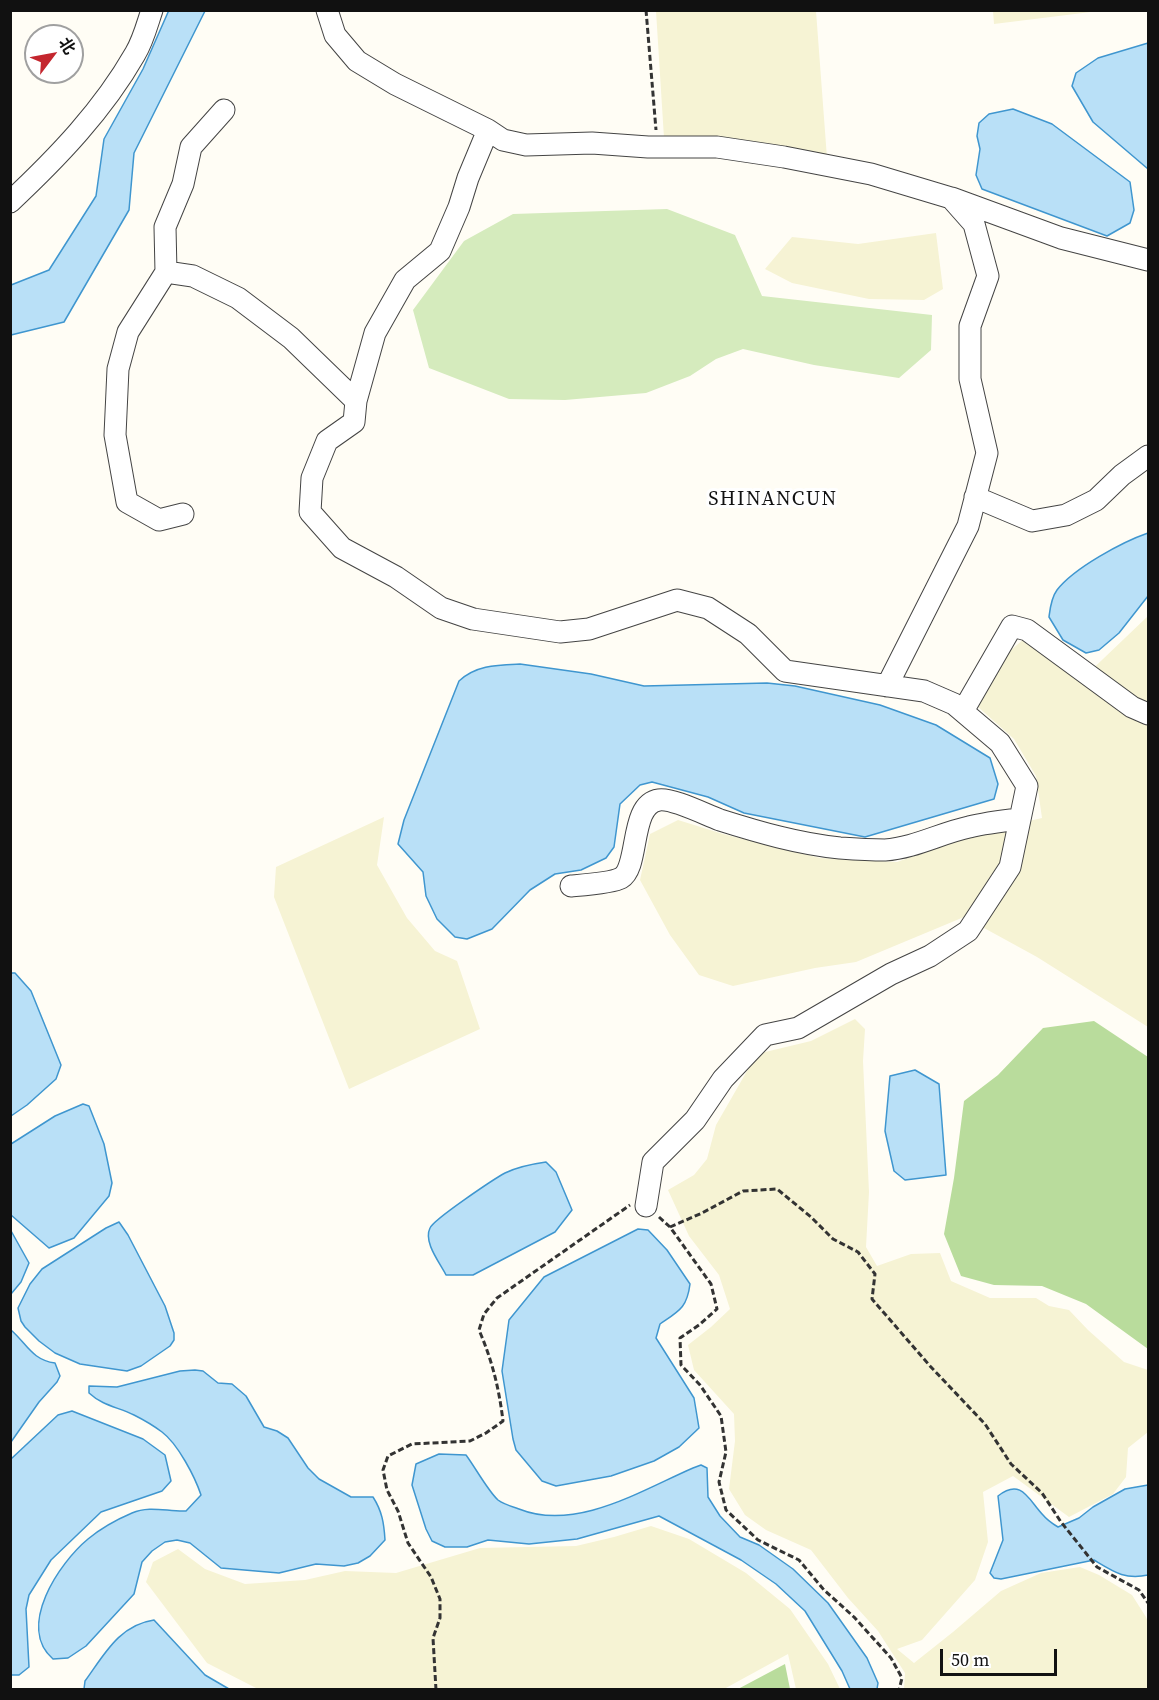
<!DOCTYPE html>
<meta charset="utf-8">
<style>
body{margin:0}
#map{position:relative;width:1159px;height:1700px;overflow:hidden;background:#fffdf5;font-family:"Source Serif 4","Noto Sans SC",serif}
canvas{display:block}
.frame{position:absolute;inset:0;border:12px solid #111;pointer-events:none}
.north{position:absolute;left:24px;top:24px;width:60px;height:60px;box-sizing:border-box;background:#fff;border:2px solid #a0a0a0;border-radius:50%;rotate:58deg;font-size:16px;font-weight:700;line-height:24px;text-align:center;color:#111}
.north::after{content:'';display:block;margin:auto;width:21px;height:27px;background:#c4262e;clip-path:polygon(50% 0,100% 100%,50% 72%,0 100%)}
.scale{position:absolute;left:940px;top:1649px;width:117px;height:27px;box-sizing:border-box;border:3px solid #111;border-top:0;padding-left:8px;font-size:18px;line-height:21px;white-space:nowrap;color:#111;-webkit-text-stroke:4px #fff;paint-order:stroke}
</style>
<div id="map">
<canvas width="1159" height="1700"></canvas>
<div class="frame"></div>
<div class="north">北</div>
<div class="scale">50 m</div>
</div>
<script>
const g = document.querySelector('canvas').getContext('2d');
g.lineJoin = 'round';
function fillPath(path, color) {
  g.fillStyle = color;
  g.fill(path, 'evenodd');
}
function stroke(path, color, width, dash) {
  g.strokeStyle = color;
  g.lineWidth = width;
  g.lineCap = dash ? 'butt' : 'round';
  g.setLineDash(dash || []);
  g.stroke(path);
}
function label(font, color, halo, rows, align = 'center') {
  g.font = font + ' "Source Serif 4",serif';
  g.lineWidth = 6;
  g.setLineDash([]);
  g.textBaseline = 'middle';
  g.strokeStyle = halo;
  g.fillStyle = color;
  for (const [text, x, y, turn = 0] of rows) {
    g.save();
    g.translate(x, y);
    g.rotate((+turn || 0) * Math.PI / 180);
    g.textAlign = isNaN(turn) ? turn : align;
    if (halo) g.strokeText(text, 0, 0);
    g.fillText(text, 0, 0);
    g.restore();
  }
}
fillPath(new Path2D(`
 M656,11H816L827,158L664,138Z
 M993,11V10L1099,11L994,24Z
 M936,233L943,289L924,300L869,299L792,283L765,269L792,237L858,244Z
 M1148,616V1027L1037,957L964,917L856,962L815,968L733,986L699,975L670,935L640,880L650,834L678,820L723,834L820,858L897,862L986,831L1042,818L1036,776L1014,739L977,706L1011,650L1025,638L1080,681Z
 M384,817L377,865L407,918L435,951L457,961L480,1029L349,1089L274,897L276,867Z
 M855,1019L865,1029L863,1061L869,1192L866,1247L877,1266L911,1254L940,1253L951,1281L990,1298H1036L1049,1306L1069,1310L1088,1330L1124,1362L1148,1370V1432L1128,1448L1126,1477L1113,1494L1069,1517L1013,1476L983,1492L988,1542L975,1580L922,1640L897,1649L914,1663L953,1632L1001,1591L1041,1573L1080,1567L1099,1575L1132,1595L1146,1617L1148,1622V1689H904L905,1673L878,1631L848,1598L811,1550L766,1530L745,1515L729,1489L735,1441L734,1414L694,1370L688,1345L711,1327L730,1309L719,1275L689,1236L668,1190L694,1175L707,1159L716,1125L747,1071L761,1053L811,1041Z
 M651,1526L689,1539L746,1573L790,1609L828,1664L840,1689H796L788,1654L724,1689L404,1690L402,1688L396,1690L258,1689L207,1663L146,1582L153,1562L178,1549L205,1569L245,1584L305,1580L345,1571L396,1573L480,1548L576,1546L614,1537Z`), '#f6f3d4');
fillPath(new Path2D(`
 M667,209L735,235L762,296L932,315L931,350L899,378L814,365L743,349L716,359L690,376L646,393L565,400L509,399L429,368L413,310L464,241L513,214Z`), '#d5ebbd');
fillPath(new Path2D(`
 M1094,1021L1148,1057V1349L1086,1304L1042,1286L994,1285L961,1276L944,1234L954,1178L964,1101L998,1075L1043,1028Z
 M785,1664L790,1689H738Z`), '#b9dc9c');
const water = new Path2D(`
 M169,10L205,11L134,153L129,210L64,322L11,335V285L49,270L96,196L104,139L143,69Z
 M1148,43V169L1093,122L1072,86L1076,73L1098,58Z
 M1013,109L1052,124L1130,182L1134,210L1130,223L1107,236L982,189L976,175L980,149L977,136L979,123L989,114Z
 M1148,533V596L1119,633L1099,650L1086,653L1063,640L1049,617C1050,609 1051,598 1057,590C1074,568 1122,542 1148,533Z
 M520,664L591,674L644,686L767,683L795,686L880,705L936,725L990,758L998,784L994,799L865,837L744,813L708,797L652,782L640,785L620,804L614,847L606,858L581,870L555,874L530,890L492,929L467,939L455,937L437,919L426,896L423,872L398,844L404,820L459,681C476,665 497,665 520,664Z
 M10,973H15L31,991L61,1065L56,1079L27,1105L11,1116Z
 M915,1070L939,1084L946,1175L905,1180L894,1171L885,1131L890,1076Z
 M83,1104L89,1106L104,1144L112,1183L109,1196L74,1238L49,1248L11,1215V1144L55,1116Z
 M546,1162L556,1172L572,1210L555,1232L473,1275H446C440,1263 423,1242 430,1228C434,1219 494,1179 505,1173C517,1167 532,1164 546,1162Z
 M119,1222L128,1235L165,1306L174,1333V1340L170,1346L141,1366L127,1371L80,1364L55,1353L39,1341L25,1327L21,1321L18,1308L30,1284L42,1269L106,1228Z
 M10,1229L29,1263L21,1282L11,1294Z
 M638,1229L648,1230L667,1250L690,1284C687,1308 679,1311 660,1324L656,1338L694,1398L699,1428L679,1447L654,1461L611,1476L556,1486L542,1481L516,1450L513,1439L502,1371L509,1320L544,1277Z
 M11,1330C27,1344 32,1360 55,1363L60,1376L57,1382L39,1402L11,1442Z
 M195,1370L203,1371L218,1383L232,1384L246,1396L264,1427L277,1431L288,1438L308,1468L319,1479L351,1497H373C382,1511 384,1523 385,1540L370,1556L358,1563L344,1566L316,1564L279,1573L221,1568L190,1543L177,1540L165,1542L152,1551L142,1562L134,1594L86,1646L68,1658L53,1659C16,1627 59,1563 88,1539C100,1529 118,1519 132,1513C150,1505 168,1512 186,1511L201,1495C195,1477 178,1444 162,1432C154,1426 144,1420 134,1415C118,1407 103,1406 89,1393V1386L117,1387L180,1371Z
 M72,1411L143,1439L165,1455L171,1481L162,1491L101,1512L51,1560L29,1595L26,1609L29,1667L19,1675H11V1459L58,1415Z
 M439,1454L466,1455C475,1467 488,1491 498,1500C503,1504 513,1507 519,1509C576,1532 642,1490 693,1468L701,1465L707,1468L708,1497L720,1516L740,1537L759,1545L793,1569L828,1603L867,1658L878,1683L877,1689H850L842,1671L805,1611L776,1584L741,1560L659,1516L577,1539L529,1544L488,1540L467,1547H445L432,1541L426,1529L412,1485L416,1464Z
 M1148,1485V1575C1125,1580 1114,1572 1094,1560L1001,1579L994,1578L990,1573L1003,1540L998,1496C1022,1477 1029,1501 1043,1515C1047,1520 1053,1524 1058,1527L1079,1518L1093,1507L1125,1489Z
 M154,1620L205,1675L229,1689H84L85,1681C104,1655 119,1625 154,1620Z`);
fillPath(water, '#b9e0f7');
stroke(water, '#3f96cf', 1.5);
const minor = new Path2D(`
 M327,10L335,35L357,61L395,84L488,130L468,178L459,207L440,251L405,280L375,333L356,401L354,422L327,441L312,478L310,512L342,548L396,577L441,608L473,619L560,632L589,629L677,600L708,608L748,634L785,671L924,691L954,704L1000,743L1027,786L1010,867L968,931L930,956L891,974L798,1028L765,1035L723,1079L695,1120L653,1162L646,1206
 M488,130L503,140L526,145L592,143L648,147H717L784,157L871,174L951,198L974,224L988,276L970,326V379L987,453L968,526L887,686
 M952,198L1061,238L1148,260
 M10,202C58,157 103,110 135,54C143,41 147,25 152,10
 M166,272L193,276L238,298L291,338L356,401
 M975,497L1032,521L1066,515L1096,500L1122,475L1148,456
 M183,514L159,520L127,502L115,435L118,369L128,332L166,272L165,227L183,184L191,147L224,110
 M963,711L1012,626L1027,630L1132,707L1148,714
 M571,886C582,885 612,883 621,878C640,867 629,804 659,800C673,798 706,815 720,820C758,832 799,844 840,848C854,849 871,850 885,850C914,848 941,833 969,827C985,823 1002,821 1019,819`);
stroke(minor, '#444', 23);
stroke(new Path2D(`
 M646,10L656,130
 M659,1217L670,1227L711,1284L717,1309L699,1325L680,1338L681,1365L700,1385L721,1416L726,1452L719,1482L726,1510L758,1540L799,1560L824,1590L854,1617L891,1658L902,1678L899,1690
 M670,1227L702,1213L743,1191L777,1189L811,1217L833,1239L858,1252L875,1274L872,1299L930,1366L985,1424L1011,1464L1042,1493L1061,1522L1097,1567L1139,1590L1148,1603
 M436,1690L433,1638L440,1618V1599L431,1577L408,1543L398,1511L387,1490L383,1470L388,1456L412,1444L470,1441L486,1433L503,1421C499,1388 492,1360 479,1330L484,1314L497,1298L630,1205`), '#333', 3, [6, 3]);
stroke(minor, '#fff', 21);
g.letterSpacing = '1.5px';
label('20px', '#111', '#fff', [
 ["SHINANCUN",773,500]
]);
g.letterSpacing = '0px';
</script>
